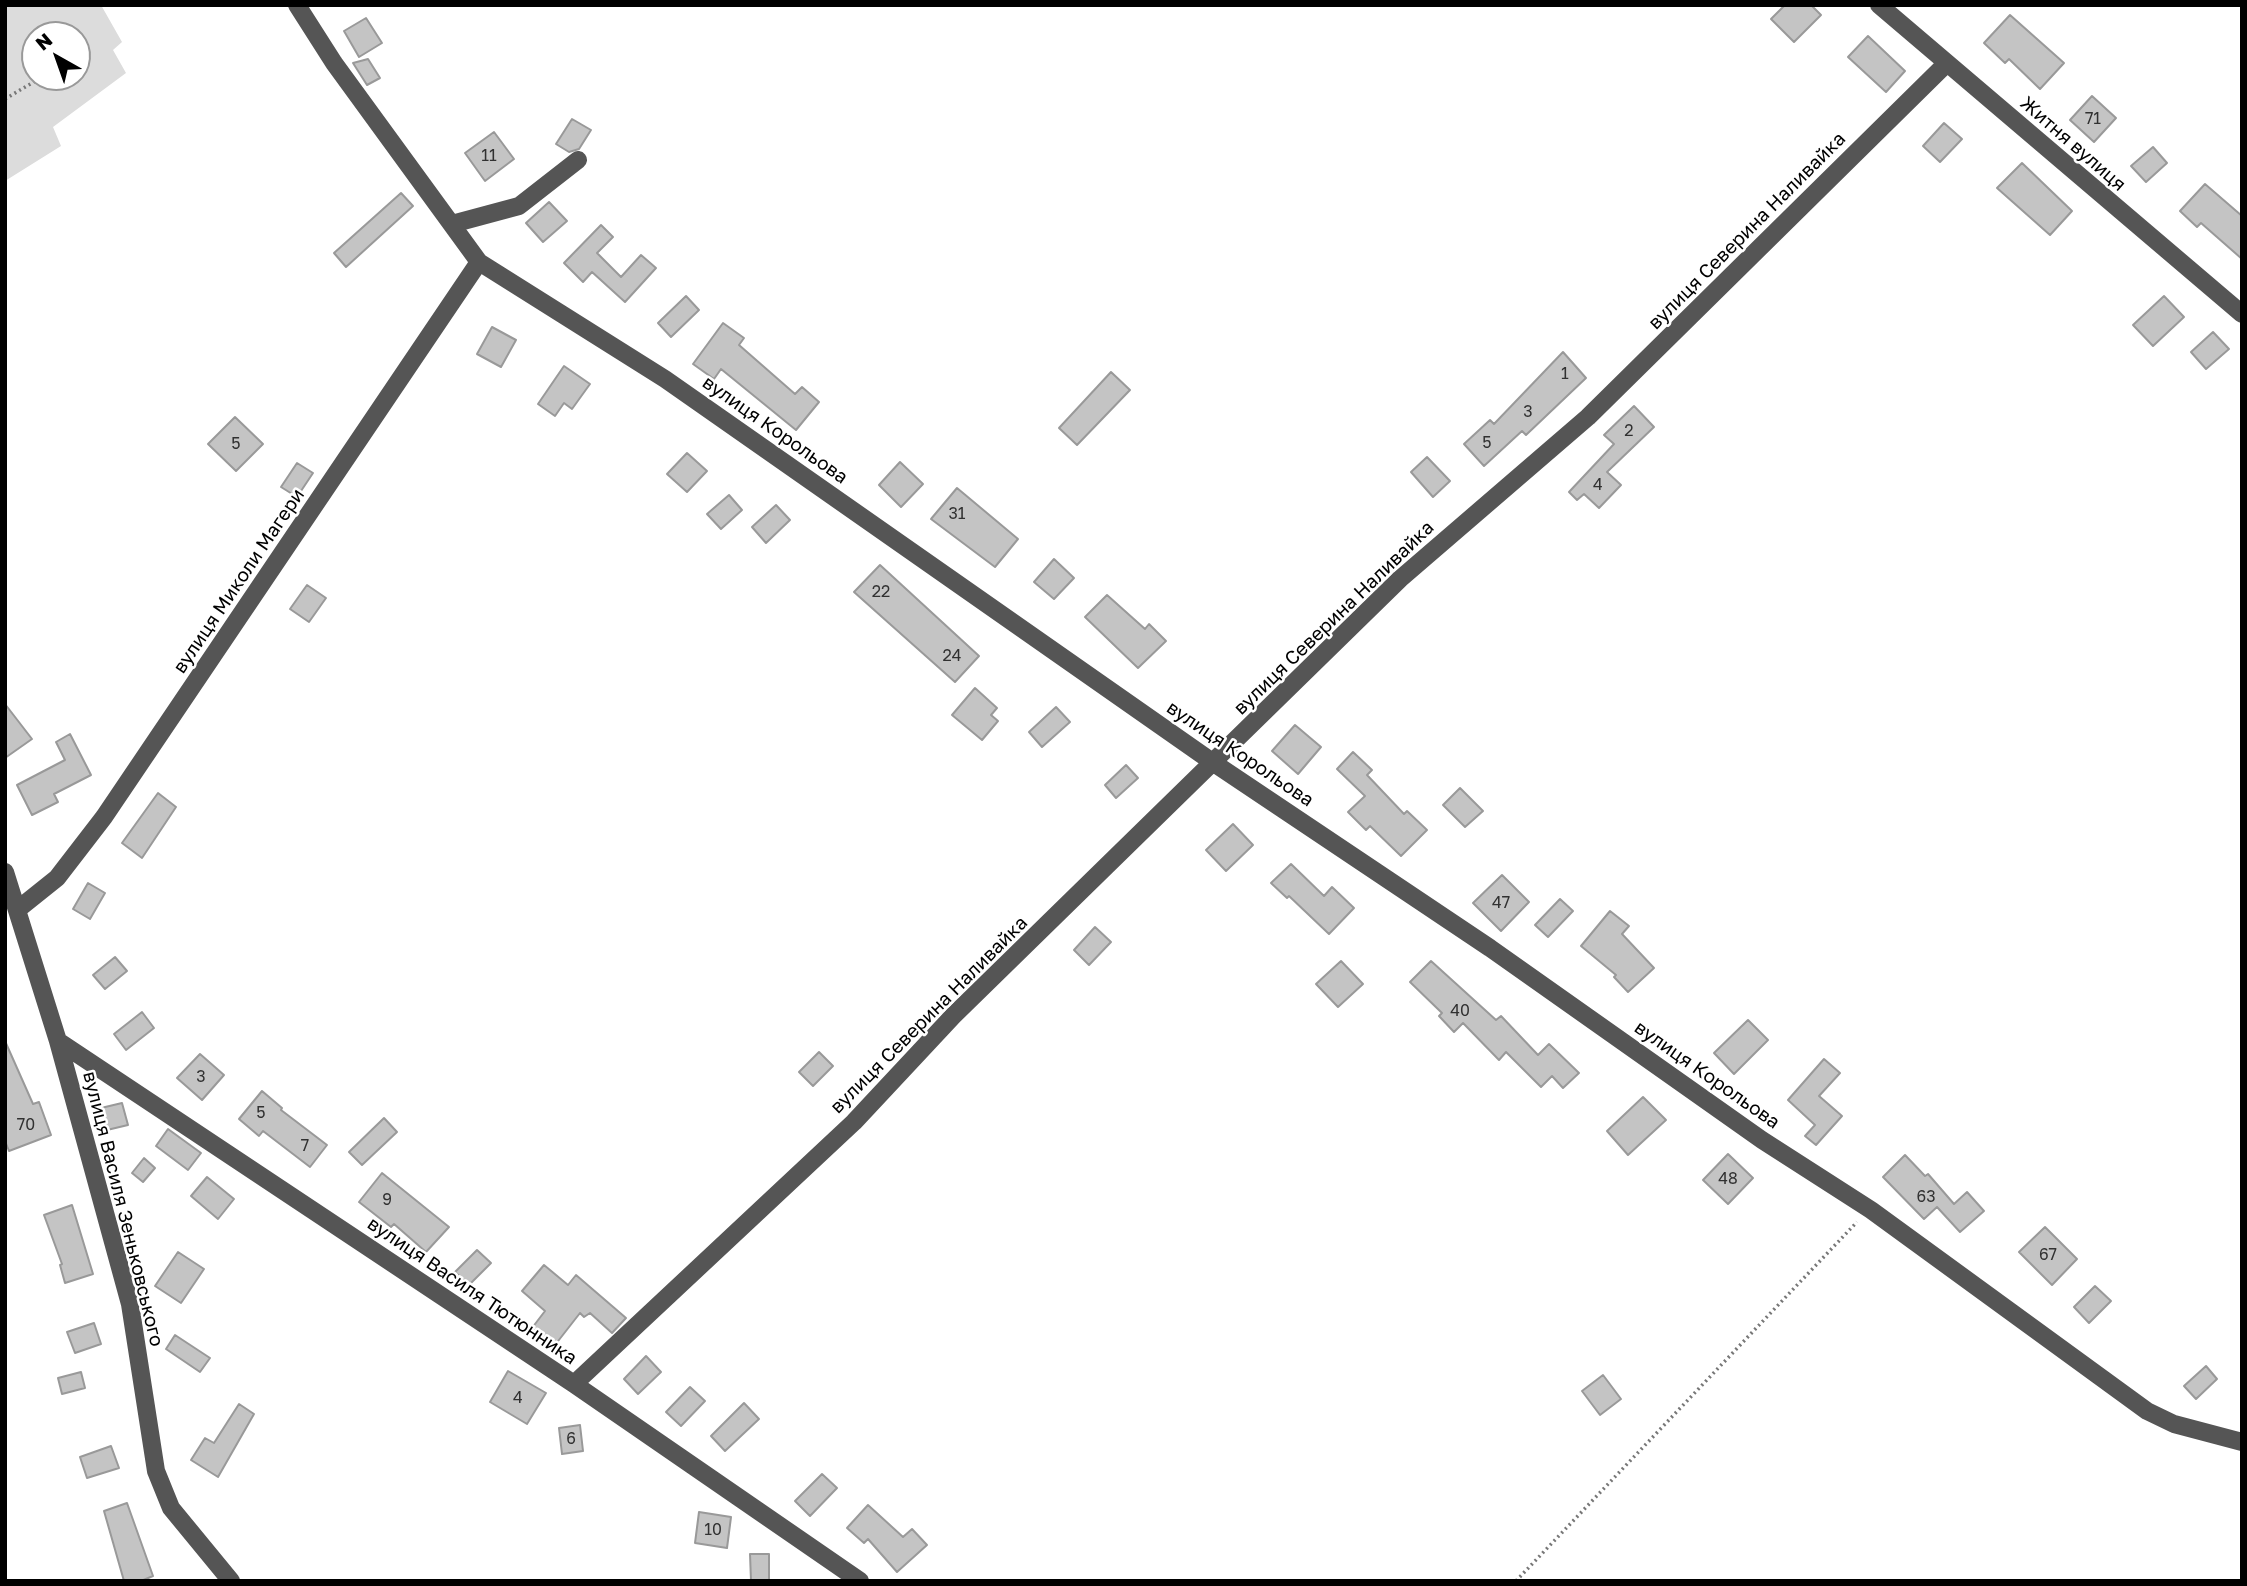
<!DOCTYPE html>
<meta charset="utf-8">
<style>
body{margin:0}
#map{position:relative;width:2247px;height:1586px;overflow:hidden;background:#fff;font-family:"Golos Text",sans-serif}
canvas{display:block}
.frame{position:absolute;inset:0;border:7px solid #000;pointer-events:none}
.north{position:absolute;left:21px;top:21px;width:70px;height:70px;box-sizing:border-box;background:#fff;border:2px solid #999;border-radius:50%;rotate:320deg;font-size:19px;font-weight:700;line-height:28px;text-align:center;color:#000}
.north::after{content:'';display:block;margin:auto;width:24px;height:32px;background:#000;clip-path:polygon(50% 0,100% 100%,50% 72%,0 100%)}
</style>
<div id="map">
<canvas width="2247" height="1586"></canvas>
<div class="frame"></div>
<div class="north">N</div>
</div>
<script>
const g = document.querySelector('canvas').getContext('2d');
g.lineJoin = 'round';
function fillPath(path, color) {
  g.fillStyle = color;
  g.fill(path, 'evenodd');
}
function stroke(path, color, width, dash) {
  g.strokeStyle = color;
  g.lineWidth = width;
  g.lineCap = dash ? 'butt' : 'round';
  g.setLineDash(dash || []);
  g.stroke(path);
}
function label(font, color, halo, rows, align = 'center') {
  g.font = font + ' "Golos Text",sans-serif';
  g.lineWidth = 5;
  g.setLineDash([]);
  g.textBaseline = 'middle';
  g.strokeStyle = halo;
  g.fillStyle = color;
  for (const [text, x, y, turn = 0] of rows) {
    g.save();
    g.translate(x, y);
    g.rotate((+turn || 0) * Math.PI / 180);
    g.textAlign = isNaN(turn) ? turn : align;
    if (halo) g.strokeText(text, 0, 0);
    g.fillText(text, 0, 0);
    g.restore();
  }
}
fillPath(new Path2D(`
 M5,5H101L122,42L113,50L126,73L53,127L61,146L5,181ZM35,35H77V77H35Z`), '#dcdcdc');
const building = new Path2D(`
 M1785,5H1811L1821,15L1794,42L1771,19Z
 M2010,15L2064,63L2040,89L2009,59L2005,63L1984,43Z
 M366,18L382,43L359,57L344,31Z
 M1868,36L1905,71L1886,92L1848,57Z
 M368,59L380,78L367,85L353,63Z
 M2092,96L2116,118L2094,142L2070,120Z
 M572,119L591,130L579,149L569,152L556,144Z
 M1944,123L1962,139L1940,162L1923,146Z
 M494,132L514,159L485,181L465,153Z
 M2153,147L2167,163L2146,182L2131,166Z
 M2022,163L2072,211L2050,235L1997,188Z
 M2205,184L2242,216V259L2201,223L2197,227L2180,211Z
 M401,193L413,206L346,267L334,253Z
 M549,202L567,221L543,242L526,223Z
 M601,225L613,237L597,253L621,277L641,255L656,268L625,302L592,272L583,282L564,263Z
 M686,296L699,310L671,337L658,323Z
 M2164,296L2184,317L2153,346L2133,325Z
 M723,323L744,338L739,345L795,394L802,387L819,402L796,430L721,369L714,379L693,364Z
 M492,327L516,340L501,367L477,354Z
 M2213,332L2229,349L2206,369L2191,352Z
 M1563,352L1586,378L1526,435L1522,431L1484,466L1464,444L1490,420L1494,424Z
 M564,366L590,384L572,409L564,403L555,416L538,404Z
 M1111,372L1130,390L1077,445L1059,428Z
 M1634,406L1654,427L1607,472L1621,485L1599,508L1584,494L1577,500L1569,492L1614,444L1604,435Z
 M235,417L263,444L236,471L208,444Z
 M687,453L707,471L687,492L667,474Z
 M1427,457L1450,481L1433,497L1411,472Z
 M900,462L923,484L901,507L879,485Z
 M297,463L313,473L297,497L281,487Z
 M957,488L1018,539L995,567L931,519Z
 M729,495L742,510L721,529L707,514Z
 M776,505L790,520L766,543L752,527Z
 M1054,559L1074,578L1054,599L1034,582Z
 M880,565L979,656L955,682L854,592Z
 M307,585L326,598L309,622L290,609Z
 M1107,595L1145,629L1149,624L1166,641L1138,668L1085,617Z
 M975,688L997,708L991,715L998,721L982,740L952,715Z
 M5,704L32,739L5,758Z
 M1056,707L1070,722L1042,747L1029,732Z
 M1295,725L1321,747L1298,774L1272,751Z
 M70,734L91,775L54,794L58,802L32,815L17,785L65,760L56,742Z
 M1353,752L1372,770L1367,775L1404,814L1407,811L1427,830L1401,856L1370,826L1366,830L1348,812L1365,796L1337,769Z
 M1126,765L1138,778L1116,798L1105,785Z
 M1460,788L1483,811L1465,827L1443,805Z
 M158,793L176,807L142,858L122,843Z
 M1233,824L1253,845L1226,871L1206,850Z
 M1291,864L1324,896L1332,887L1354,908L1329,934L1289,896L1287,898L1271,883Z
 M1502,875L1529,902L1501,931L1473,903Z
 M88,883L105,893L90,919L73,909Z
 M1560,899L1573,911L1548,937L1535,925Z
 M1610,911L1629,926L1622,934L1654,968L1628,992L1614,977L1616,975L1581,946Z
 M1095,927L1111,942L1089,965L1074,950Z
 M115,957L127,971L105,989L93,975Z
 M1341,961L1363,984L1338,1007L1316,984Z
 M1431,961L1496,1020L1501,1016L1538,1055L1549,1044L1579,1073L1563,1088L1552,1076L1541,1087L1506,1052L1499,1060L1463,1023L1454,1032L1439,1016L1442,1013L1410,982Z
 M142,1012L154,1028L126,1050L114,1034Z
 M1748,1020L1768,1040L1734,1074L1714,1053Z
 M5,1041L33,1104L39,1102L51,1135L9,1151L5,1141Z
 M819,1052L833,1066L813,1086L799,1072Z
 M200,1054L224,1075L202,1100L177,1078Z
 M1824,1059L1840,1073L1819,1096L1842,1116L1816,1145L1805,1136L1815,1125L1788,1100Z
 M262,1091L282,1108L281,1110L327,1145L310,1167L263,1131L259,1136L239,1119Z
 M1643,1097L1666,1120L1628,1155L1607,1131Z
 M122,1103L128,1125L107,1130L101,1108Z
 M384,1118L397,1132L362,1165L349,1152Z
 M168,1129L201,1153L188,1170L156,1146Z
 M1728,1154L1753,1178L1728,1204L1703,1180Z
 M1905,1155L1925,1176L1928,1174L1954,1204L1967,1192L1984,1211L1960,1232L1937,1207L1924,1219L1883,1177Z
 M144,1158L155,1168L143,1182L132,1173Z
 M382,1173L449,1227L426,1252L394,1224L391,1227L359,1202Z
 M207,1177L234,1199L218,1219L191,1196Z
 M72,1205L93,1274L65,1283L60,1265L62,1264L44,1215Z
 M2045,1227L2077,1259L2052,1285L2019,1252Z
 M477,1250L491,1263L469,1285L455,1272Z
 M178,1252L204,1269L181,1303L155,1286Z
 M544,1265L568,1285L576,1275L626,1318L612,1333L590,1313L584,1317L580,1313L555,1345L532,1328L545,1311L522,1291Z
 M2095,1286L2111,1301L2089,1323L2074,1307Z
 M94,1323L101,1344L75,1353L67,1332Z
 M175,1335L210,1358L200,1372L166,1349Z
 M646,1356L661,1372L638,1394L624,1379Z
 M2206,1366L2217,1379L2196,1399L2184,1386Z
 M508,1371L546,1393L527,1424L490,1402Z
 M81,1372L85,1388L62,1394L58,1378Z
 M1603,1375L1621,1399L1600,1415L1582,1391Z
 M690,1387L705,1401L681,1426L666,1412Z
 M744,1403L759,1419L725,1451L711,1436Z
 M239,1404L254,1414L218,1477L191,1460L205,1438L214,1443Z
 M580,1425L583,1451L562,1454L559,1428Z
 M111,1446L119,1468L87,1478L80,1457Z
 M822,1474L837,1488L810,1516L795,1501Z
 M127,1503L153,1576L141,1581H124L104,1511Z
 M868,1505L903,1537L912,1529L927,1545L897,1572L868,1539L864,1543L847,1528Z
 M699,1512L731,1517L727,1548L695,1543Z
 M750,1554H769V1581H751Z`);
fillPath(building, '#c4c4c4');
stroke(building, '#999', 2);
stroke(new Path2D(`
 M77,55L84,51
 M5,99L42,77
 M1516,1581L1857,1222`), '#777', 3.5, [2, 3.5]);
stroke(new Path2D(`
 M297,5L334,63L479,262L665,379L1214,763L1490,948L1762,1140L1871,1210L2147,1411L2174,1424L2242,1442
 M1879,5L2242,314
 M452,224L519,206L578,160
 M5,872L58,1041L130,1304L156,1471L171,1508L231,1581
 M17,910L57,878L104,817L479,262
 M58,1041L574,1384L860,1581
 M574,1384L854,1122L953,1016L1400,579L1588,417L1947,63`), '#555', 18);
label('16px', '#313131', null, [
 ["71",2093,119],
 ["11",489,156],
 ["1",1565,374],
 ["3",1528,412],
 ["2",1629,431],
 ["5",1487,443],
 ["5",236,444],
 ["4",1598,485],
 ["31",957,514],
 ["22",881,592],
 ["24",952,656],
 ["47",1501,903],
 ["40",1460,1011],
 ["3",201,1077],
 ["5",261,1113],
 ["70",26,1125],
 ["7",305,1146],
 ["48",1728,1179],
 ["63",1926,1197],
 ["9",387,1200],
 ["67",2048,1255],
 ["4",518,1398],
 ["6",571,1439],
 ["10",713,1530]
]);
label('19px', '#000', '#fff', [
 ["Житня вулиця",2073,144,41],
 ["вулиця Северина Наливайка",1747,231,-45],
 ["вулиця Корольова",775,430,35],
 ["вулиця Миколи Магери",239,581,-56],
 ["вулиця Северина Наливайка",1334,618,-44],
 ["вулиця Корольова",1240,754,34],
 ["вулиця Северина Наливайка",929,1015,-45],
 ["вулиця Корольова",1707,1075,35],
 ["вулиця Василя Зеньковського",123,1209,76],
 ["вулиця Василя Тютюнника",472,1291,34]
]);
</script>
